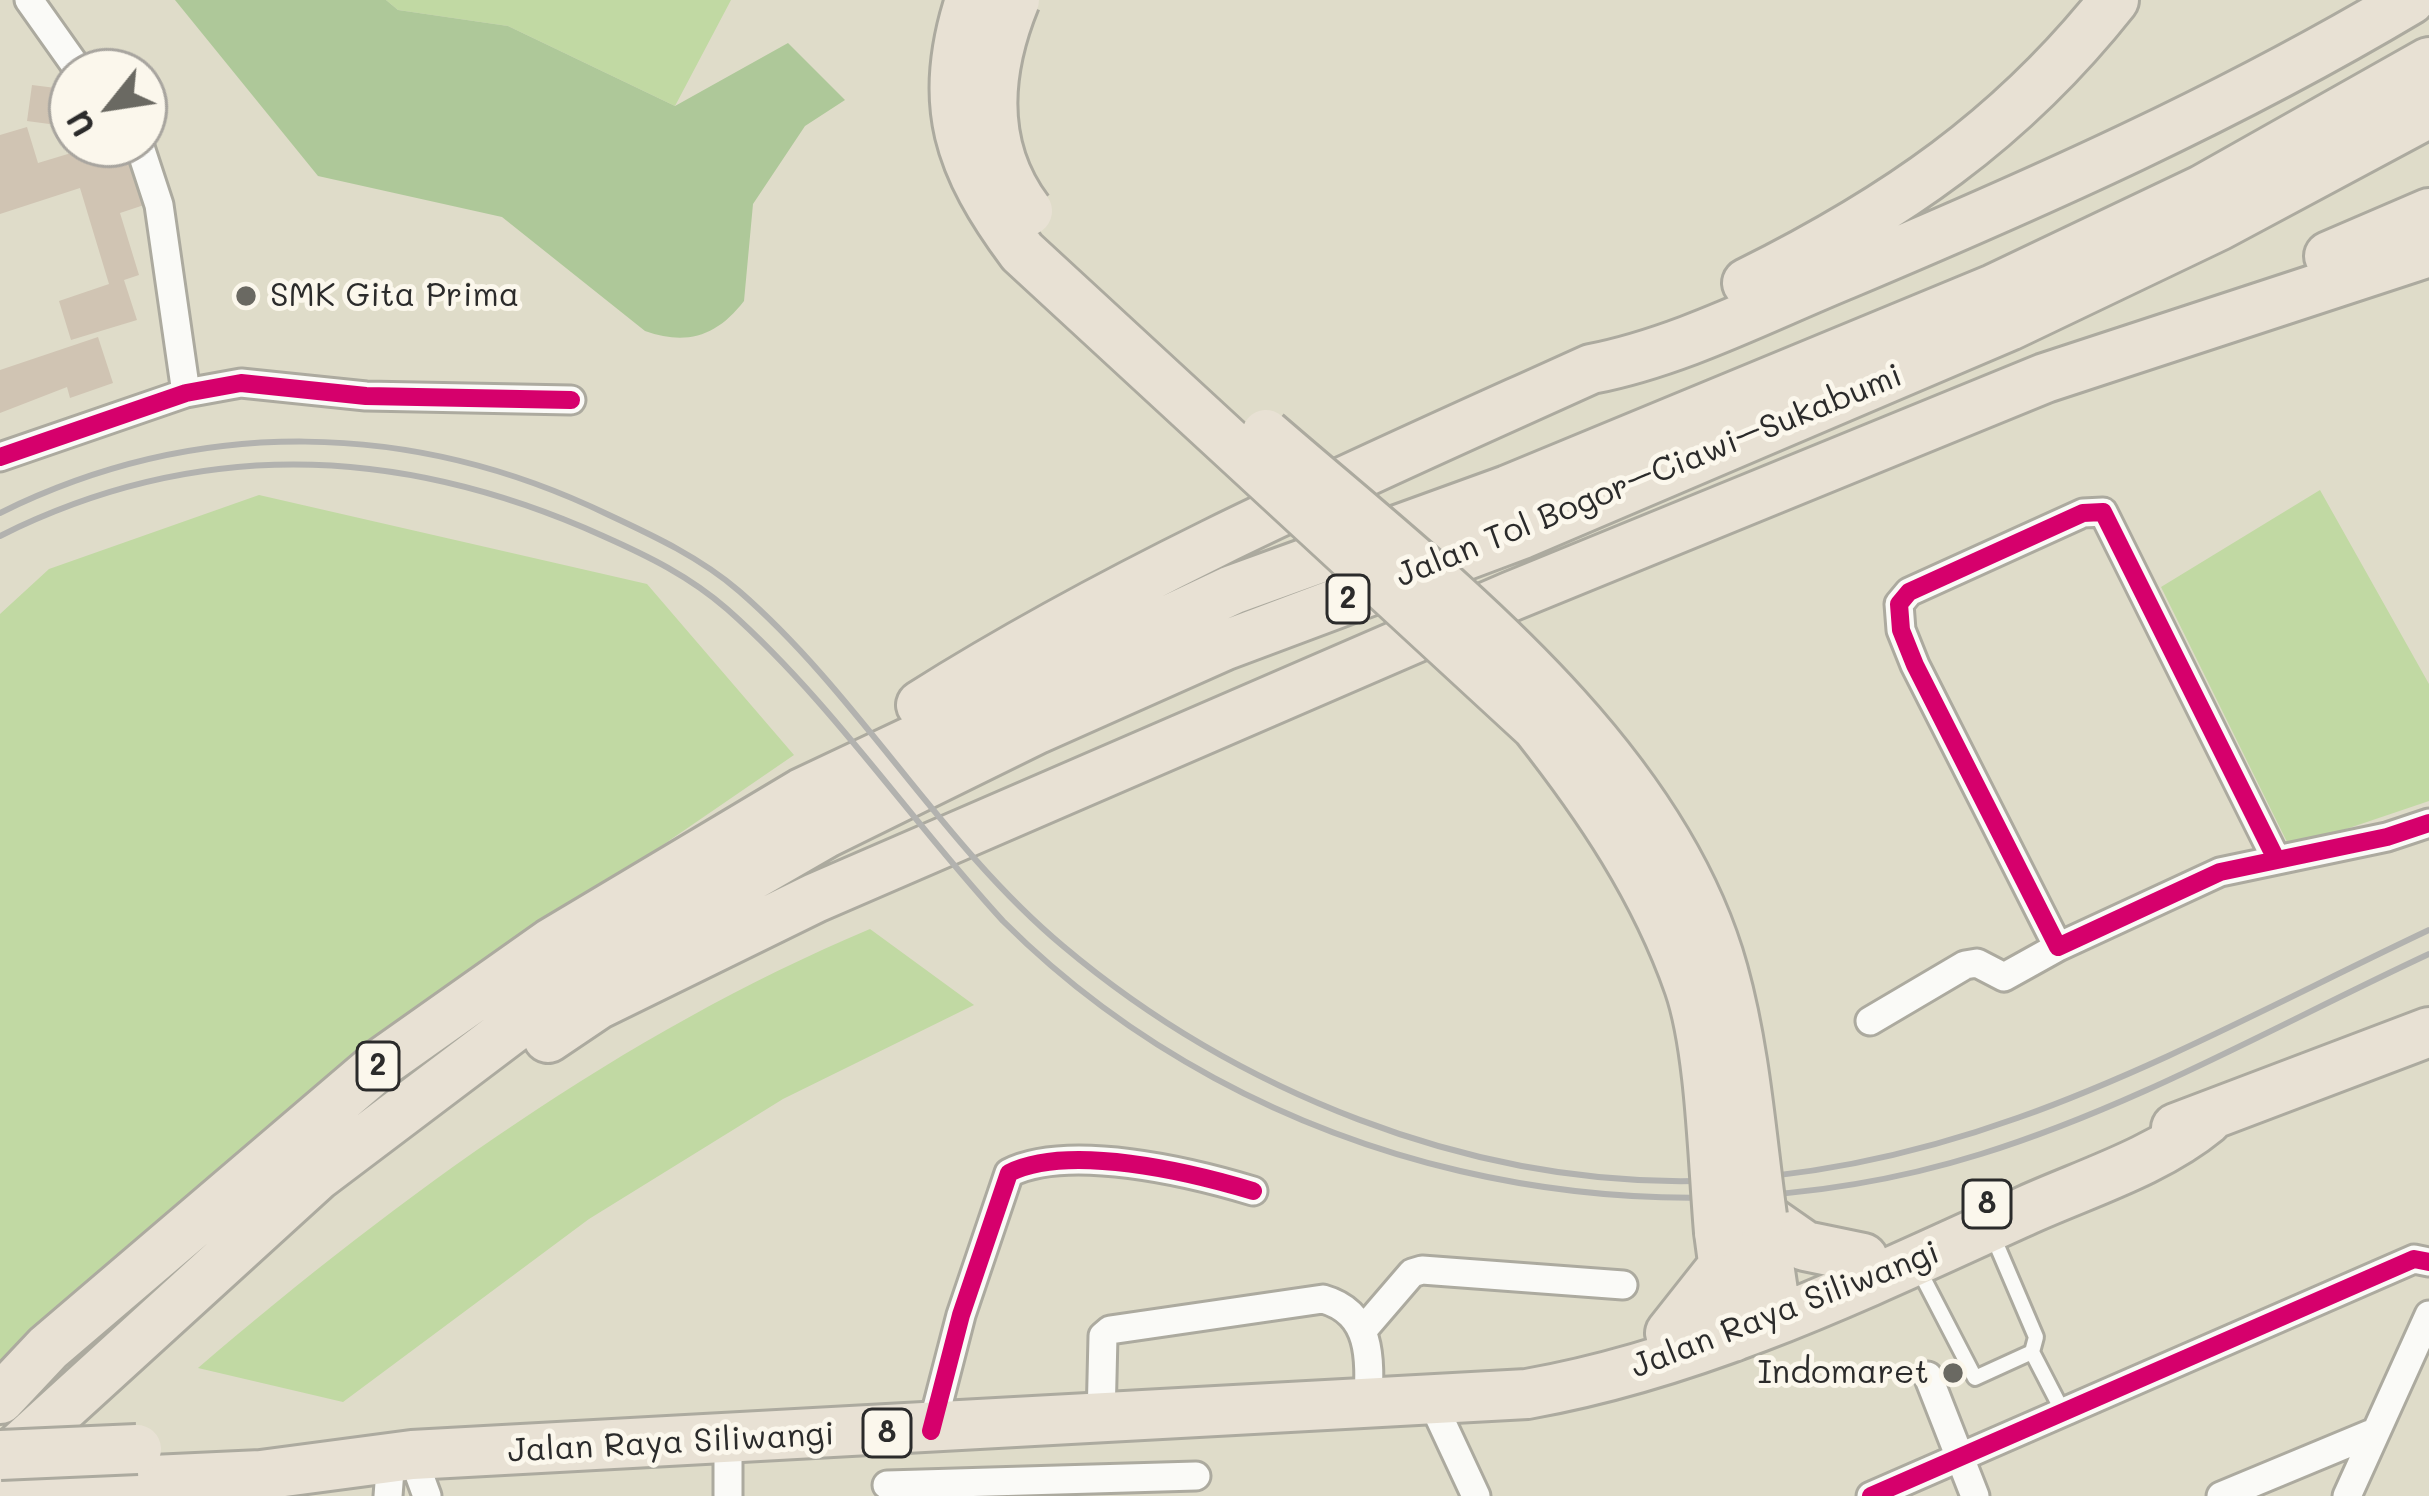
<!DOCTYPE html>
<meta charset="utf-8">
<style>
body{margin:0}
#map{position:relative;width:2429px;height:1496px;overflow:hidden;background:#dfdcc9;font-family:Mali,sans-serif}
canvas{display:block}
.north{position:absolute;left:48px;top:48px;width:120px;height:120px;box-sizing:border-box;background:#fbf7ec;border:3px solid #a8a59f;border-radius:50%;rotate:240deg;font-size:33px;font-weight:700;line-height:48px;text-align:center;color:#2b2b2b}
.north::after{content:'';display:block;margin:auto;width:42px;height:54px;background:#6a6962;clip-path:polygon(50% 0,100% 100%,50% 72%,0 100%)}
</style>
<div id="map">
<canvas width="2429" height="1496"></canvas>
<div class="north">U</div>
</div>
<script>
const g = document.querySelector('canvas').getContext('2d');
g.lineJoin = 'round';
function fillPath(path, color) {
  g.fillStyle = color;
  g.fill(path, 'evenodd');
}
function stroke(path, color, width, dash) {
  g.strokeStyle = color;
  g.lineWidth = width;
  g.lineCap = dash ? 'butt' : 'round';
  g.setLineDash(dash || []);
  g.stroke(path);
}
function label(font, color, halo, rows, align = 'center') {
  g.font = font + ' Mali,sans-serif';
  g.lineWidth = 10;
  g.setLineDash([]);
  g.textBaseline = 'middle';
  g.strokeStyle = halo;
  g.fillStyle = color;
  for (const [text, x, y, turn = 0] of rows) {
    g.save();
    g.translate(x, y);
    g.rotate((+turn || 0) * Math.PI / 180);
    g.textAlign = isNaN(turn) ? turn : align;
    if (halo) g.strokeText(text, 0, 0);
    g.fillText(text, 0, 0);
    g.restore();
  }
}
fillPath(new Path2D(`
 M386,0H731L675,106L508,26L398,10Z
 M2320,490L2429,684V801L2290,848L2161,587Z
 M259,495L647,584L794,755L568,910L0,1377V614L49,569Z
 M870,929L974,1005L783,1099L589,1219L343,1402L198,1368C402,1194 621,1034 870,929Z`), '#c1d9a3');
fillPath(new Path2D(`
 M175,0H386L398,10L508,26L675,106L788,43L845,100L805,126L753,204L744,301C717,336 687,346 645,331L502,217L318,176Z`), '#aec899');
fillPath(new Path2D(`
 M32,85L72,90V127L27,121Z
 M27,127L38,163L101,144H107L110,153L133,146L150,203L120,213L139,275L124,280L137,320L71,340L59,301L109,284L80,188L0,214V135Z
 M98,337L113,383L70,398L67,387L0,413V370Z`), '#d0c4b3');
const lane = new Path2D(`
 M1919,1270L1975,1378L2032,1352L2036,1337L1992,1234
 M2032,1352L2063,1412`);
const street = new Path2D(`
 M29,0L80,72
 M139,144L159,205L186,393
 M0,457L186,393L241,383L366,396L571,400
 M2276,859L2103,512L2083,513L1909,592L1899,604L1901,630L1915,665L2058,947L2220,872L2387,837L2429,823
 M1870,1021L1965,965L1977,963L2004,977L2058,947
 M1363,1330L1412,1273L1422,1270L1623,1285
 M1928,1376L1975,1496
 M1427,1391L1476,1496
 M1101,1420L1103,1336L1110,1330L1323,1299C1372,1313 1370,1358 1368,1402
 M931,1431L961,1315L1009,1173C1069,1143 1190,1172 1253,1191
 M728,1440V1496
 M412,1455L427,1496
 M887,1485L1196,1476
 M388,1496L391,1457
 M1871,1496L2414,1259L2429,1262
 M2221,1496L2375,1432
 M2347,1496L2429,1315`);
const highway = new Path2D(`
 M2329,256L2429,213
 M1747,283C1894,210 2011,130 2114,0
 M921,705C1132,572 1364,472 1591,369C1679,352 1763,308 1846,274C2040,192 2229,108 2410,0
 M548,1038L597,1005L815,898L1512,596L2045,378L2429,252
 M2176,1128L2429,1032
 M1762,1216L1805,1246L1863,1258
 M1762,1216L1777,1319
 M1719,1232L1733,1337
 M1670,1333L1723,1266
 M0,1399L48,1348L384,1061L551,943L802,793L1232,590L1508,490L1994,289L2202,190L2429,62
 M0,1465L317,1176L595,966L826,833L1037,729L1223,646L1522,534L2009,326L2218,226L2429,113
 M0,1487L261,1475L412,1455L1527,1394C1703,1363 1866,1283 2027,1210C2087,1183 2156,1162 2207,1120`);
stroke(lane, '#acaa9f', 20);
stroke(street, '#acaa9f', 33);
stroke(highway, '#acaa9f', 54);
stroke(lane, '#fafaf7', 14);
stroke(street, '#fafaf7', 27);
stroke(highway, '#e8e1d4', 48);
stroke(new Path2D(`
 M0,513C198,415 413,420 609,515C654,536 701,558 739,591C860,696 940,843 1063,946C1235,1091 1468,1185 1695,1181C1971,1175 2186,1045 2429,930
 M0,536C200,436 403,446 603,536C648,556 689,576 727,609C831,701 910,820 1003,921C1254,1172 1645,1259 1981,1154C2136,1106 2283,1022 2429,954`), '#b2b2af', 6);
const highwayBridge = new Path2D(`
 M970,0C936,104 959,167 1022,252L1536,726C1599,806 1655,889 1689,986C1711,1049 1713,1163 1719,1232
 M1015,0C986,71 979,146 1028,211
 M1266,434C1433,579 1662,749 1723,971C1745,1050 1751,1135 1762,1216
 M0,1455L137,1449`);
stroke(highwayBridge, '#acaa9f', 54, []);
stroke(highwayBridge, '#e8e1d4', 48);
stroke(new Path2D(`
 M0,457L186,393L241,383L366,396L571,400
 M2276,859L2103,512L2083,513L1909,592L1899,604L1901,630L1915,665L2058,947L2220,872L2387,837L2429,823
 M931,1431L961,1315L1009,1173C1069,1143 1190,1172 1253,1191
 M1871,1496L2414,1259L2429,1262`), '#d6006c', 18);
for (const [x, y, r, color] of [
 [246,296,12,"#6a6962"],
 [1953,1373,12,"#6a6962"]
]) {
  const dot = new Path2D();
  dot.arc(x, y, r, 0, 2 * Math.PI);
  g.fillStyle = color;
  g.fill(dot);
  stroke(dot, '#fbf7ec', 4.5);
}
for (const [x, y, w] of [
 [1348,599,42],
 [378,1066,42],
 [1987,1204,48],
 [887,1433,48]
]) {
  const box = new Path2D();
  box.roundRect(x - w / 2, y - 24, w, 48, 9);
  g.fillStyle = '#fbf7ec';
  g.fill(box);
  stroke(box, '#2b2b2b', 3);
}
label('bold 30px', '#2b2b2b', null, [
 ["2",1348,599],
 ["2",378,1066],
 ["8",1987,1204],
 ["8",887,1433]
]);
label('33px', '#2b2b2b', '#fbf7ec', [
 ["SMK Gita Prima",270,296],
 ["Indomaret",1929,1373,"right"]
], 'left');
label('33px', '#2b2b2b', '#fbf7ec', [
 ["Jalan Tol Bogor–Ciawi–Sukabumi",1649,476,-22],
 ["Jalan Raya Siliwangi",1785,1310,-21],
 ["Jalan Raya Siliwangi",671,1443,-3]
]);
</script>
